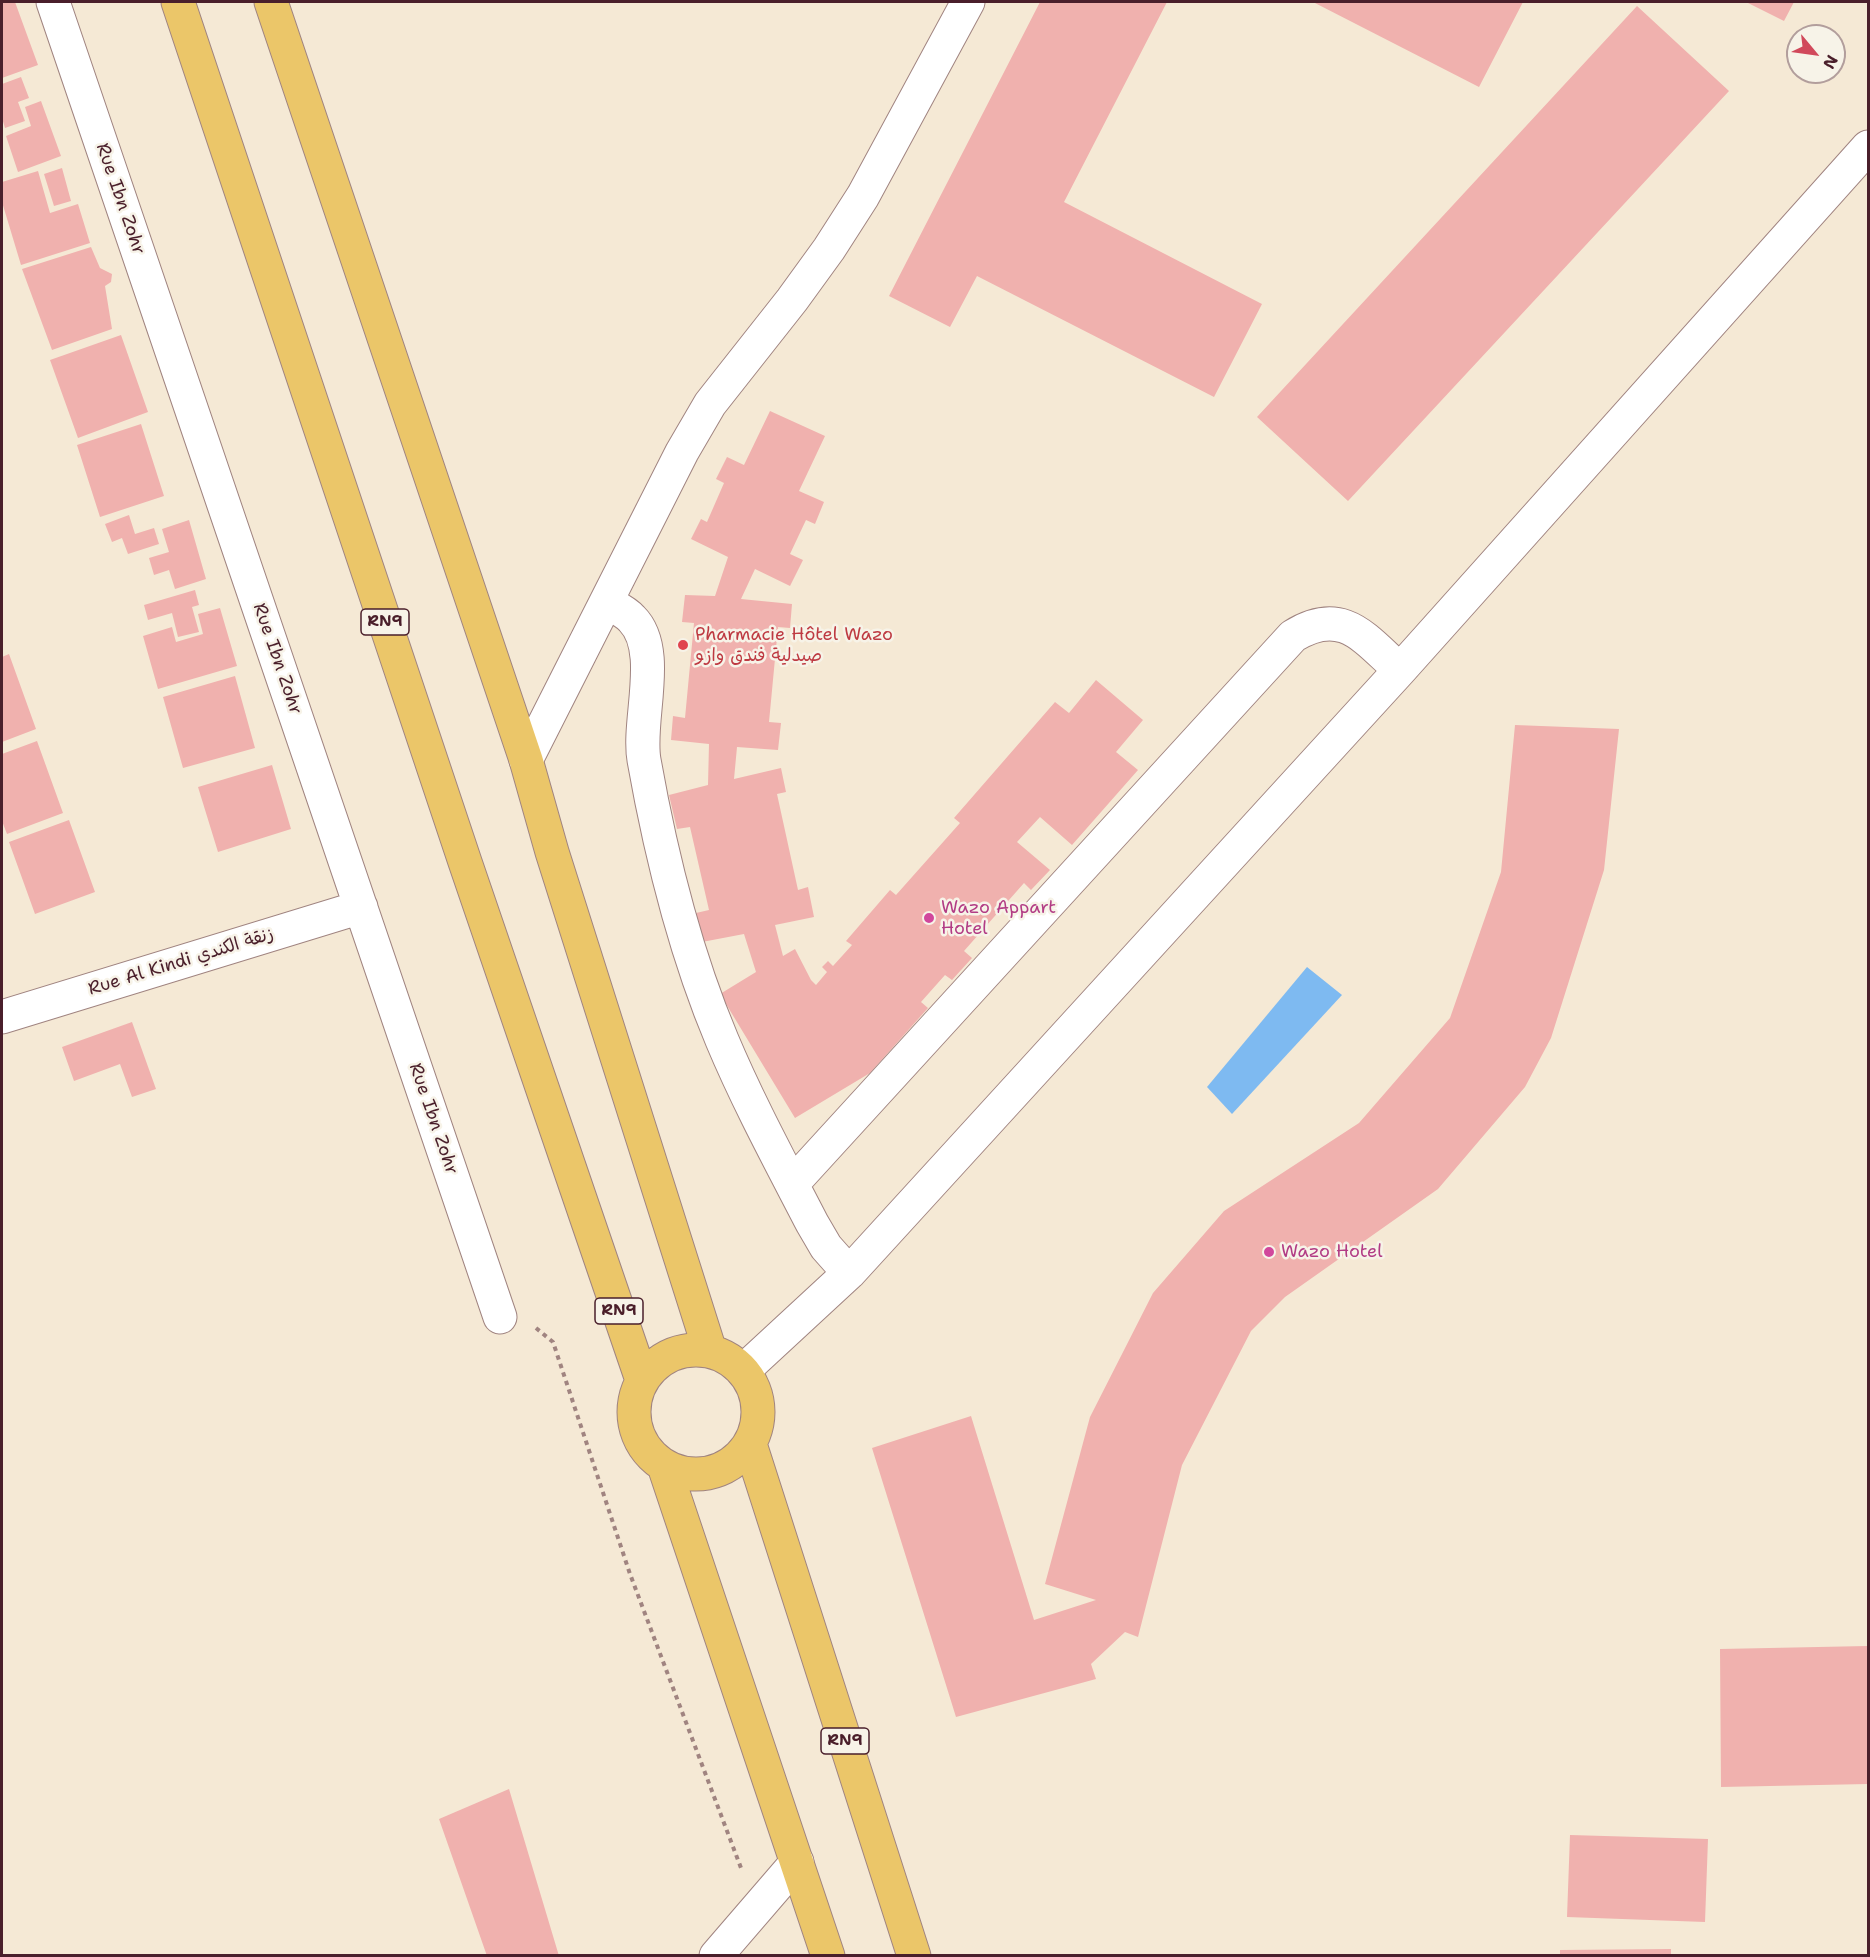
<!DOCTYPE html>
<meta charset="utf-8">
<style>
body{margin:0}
#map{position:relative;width:1870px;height:1957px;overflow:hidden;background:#f5e9d5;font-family:"Shantell Sans",sans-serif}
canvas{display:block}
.frame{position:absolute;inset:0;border:3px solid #4a1f2b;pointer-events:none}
.north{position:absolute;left:1786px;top:24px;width:60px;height:60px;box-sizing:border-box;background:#f7f3e8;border:2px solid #b29e9c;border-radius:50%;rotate:119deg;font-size:16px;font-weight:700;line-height:24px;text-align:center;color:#4a1f2b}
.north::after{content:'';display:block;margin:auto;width:21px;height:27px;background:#d1495b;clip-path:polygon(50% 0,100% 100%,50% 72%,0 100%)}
</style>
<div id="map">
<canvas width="1870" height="1957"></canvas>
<div class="frame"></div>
<div class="north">N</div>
</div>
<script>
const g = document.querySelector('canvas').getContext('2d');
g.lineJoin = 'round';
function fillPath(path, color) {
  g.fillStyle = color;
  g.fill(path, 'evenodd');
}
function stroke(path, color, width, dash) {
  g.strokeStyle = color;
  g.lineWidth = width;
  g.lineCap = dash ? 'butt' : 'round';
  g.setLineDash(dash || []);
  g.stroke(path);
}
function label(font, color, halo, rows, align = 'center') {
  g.font = font + ' "Shantell Sans","Playpen Sans Arabic",sans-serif';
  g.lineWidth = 5;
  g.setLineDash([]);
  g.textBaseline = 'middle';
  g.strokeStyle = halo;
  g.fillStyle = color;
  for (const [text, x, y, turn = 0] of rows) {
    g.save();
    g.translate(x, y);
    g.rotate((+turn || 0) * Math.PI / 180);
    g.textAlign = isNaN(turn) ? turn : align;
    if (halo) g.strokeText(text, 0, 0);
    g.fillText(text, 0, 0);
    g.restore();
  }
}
fillPath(new Path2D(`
 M1307,967L1342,995L1232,1114L1207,1087Z`), '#7ebaf1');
fillPath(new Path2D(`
 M2,2H15L38,65L2,78Z
 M1040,2H1167L1064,202L1262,304L1214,397L977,276L950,327L889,296Z
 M1313,2H1523L1479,87Z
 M1746,2H1794L1784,21Z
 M1637,6L1729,91L1348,501L1257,417Z
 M21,77L29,98L18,102L25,121L5,128L2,118V84Z
 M41,101L61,156L18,172L6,136L31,126L25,107Z
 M62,168L71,201L54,206L44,174Z
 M38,171L50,213L78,204L90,243L21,265L2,202V182Z
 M91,247L100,268L112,274L111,282L105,286L112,329L52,350L22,269Z
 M121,335L148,412L78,438L50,360Z
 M770,411L825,436L799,491L824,502L815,524L806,520L790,554L803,560L790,586L755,569L741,599L792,604L790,628L778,627L769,722L781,723L778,750L737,747L734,779L781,768L786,792L777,794L798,890L808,887L814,917L775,925L783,956L795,949L811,980L816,985L827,972L822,967L828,961L833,966L852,945L846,941L890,890L896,895L960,823L954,818L1055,702L1069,713L1096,680L1143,720L1116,752L1138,770L1072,845L1040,817L1017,842L1050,870L1031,890L1024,883L964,951L972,958L952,980L945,975L921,1002L928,1008L870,1073L795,1118L720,994L756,972L744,934L702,942L696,913L709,910L690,827L677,829L669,795L708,785L709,744L671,740L673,716L685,718L694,623L682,622L685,595L715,596L728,557L691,539L701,519L707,522L724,483L716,479L727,457L744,465Z
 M141,424L164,496L100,517L77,445Z
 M129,515L135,534L154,528L159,544L128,554L122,538L112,542L105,524Z
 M189,520L206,579L175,589L169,570L154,575L149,558L169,552L162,529Z
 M195,590L199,605L192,607L199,632L178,637L172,613L148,620L144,605Z
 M220,608L237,666L158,689L143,636L172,627L176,642L203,634L198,614Z
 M9,654L36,729L2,742V657Z
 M235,676L255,748L183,768L163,697Z
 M1515,725L1619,729L1604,870L1551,1038L1525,1087L1438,1189L1285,1297L1251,1331L1182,1465L1138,1637L1125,1632L1091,1664L1096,1679L956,1717L872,1448L971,1416L1034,1620L1096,1600L1045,1584L1090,1417L1153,1293L1224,1211L1359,1123L1450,1018L1501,872Z
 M37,741L63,813L7,834L2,821V754Z
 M272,765L291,829L218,852L198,787Z
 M69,820L95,892L35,914L9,842Z
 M132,1022L156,1089L132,1097L120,1064L74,1081L62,1047Z
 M1867,1646L1868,1784L1721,1787L1720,1649Z
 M509,1789L559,1956H487L439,1819Z
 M1570,1835L1708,1839L1705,1922L1567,1917Z
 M1671,1949V1956H1560V1950Z`), '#f0b1ae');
const minor = new Path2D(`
 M53,2L500,1317
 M606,602C615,607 625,611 632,619C663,650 637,720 644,760C661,856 684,950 722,1040C748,1102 781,1163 812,1223L826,1247L849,1273
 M526,760L682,452L710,404L792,300L829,249L863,196L968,2
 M2,1017L361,907
 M792,1184L1293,636C1343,605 1365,639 1400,670
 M743,1371L849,1273L1400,670L1868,147
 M716,1956L797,1862`);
const major = new Path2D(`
 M178,2L465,862L642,1380
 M271,2L526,760L552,852L710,1351
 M634 1412a62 62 0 1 1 124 0a62 62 0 1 1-124 0Z
 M750,1444L914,1956
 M664,1466L828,1956`);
stroke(minor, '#a08480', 35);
stroke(major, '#a08480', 35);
stroke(new Path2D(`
 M536,1328L553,1342L630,1574L741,1868`), '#a08480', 4, [4.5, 4.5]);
stroke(minor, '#fff', 33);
stroke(major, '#ebc669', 33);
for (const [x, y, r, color] of [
 [683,645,6,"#e0444e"],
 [929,918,6,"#d1479c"],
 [1269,1252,6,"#d1479c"]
]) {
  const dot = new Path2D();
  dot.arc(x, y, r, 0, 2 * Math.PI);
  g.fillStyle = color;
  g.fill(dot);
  stroke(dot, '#f7f3e8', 2);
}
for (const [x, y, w] of [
 [385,622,48],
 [619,1311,48],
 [845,1741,48]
]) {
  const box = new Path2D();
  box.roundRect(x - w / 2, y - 13, w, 26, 4.5);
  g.fillStyle = '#f7f3e8';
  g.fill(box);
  stroke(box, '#4a1f2b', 1.5);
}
label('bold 16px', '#4a1f2b', null, [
 ["RN9",385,622],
 ["RN9",619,1311],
 ["RN9",845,1741]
]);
label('18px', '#4a1f2b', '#f7f3e8', [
 ["Rue Ibn Zohr",120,199,71],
 ["Rue Ibn Zohr",277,659,71],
 ["Rue Al Kindi زنقة الكندي",181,962,-17],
 ["Rue Ibn Zohr",433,1119,71]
]);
label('18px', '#be3a42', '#f7f3e8', [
 ["Pharmacie Hôtel Wazo",695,635],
 ["صيدلية فندق وازو",695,656]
], 'left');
label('18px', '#b23c85', '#f7f3e8', [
 ["Wazo Appart",941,908],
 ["Hotel",941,929],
 ["Wazo Hotel",1281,1252]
], 'left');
</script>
